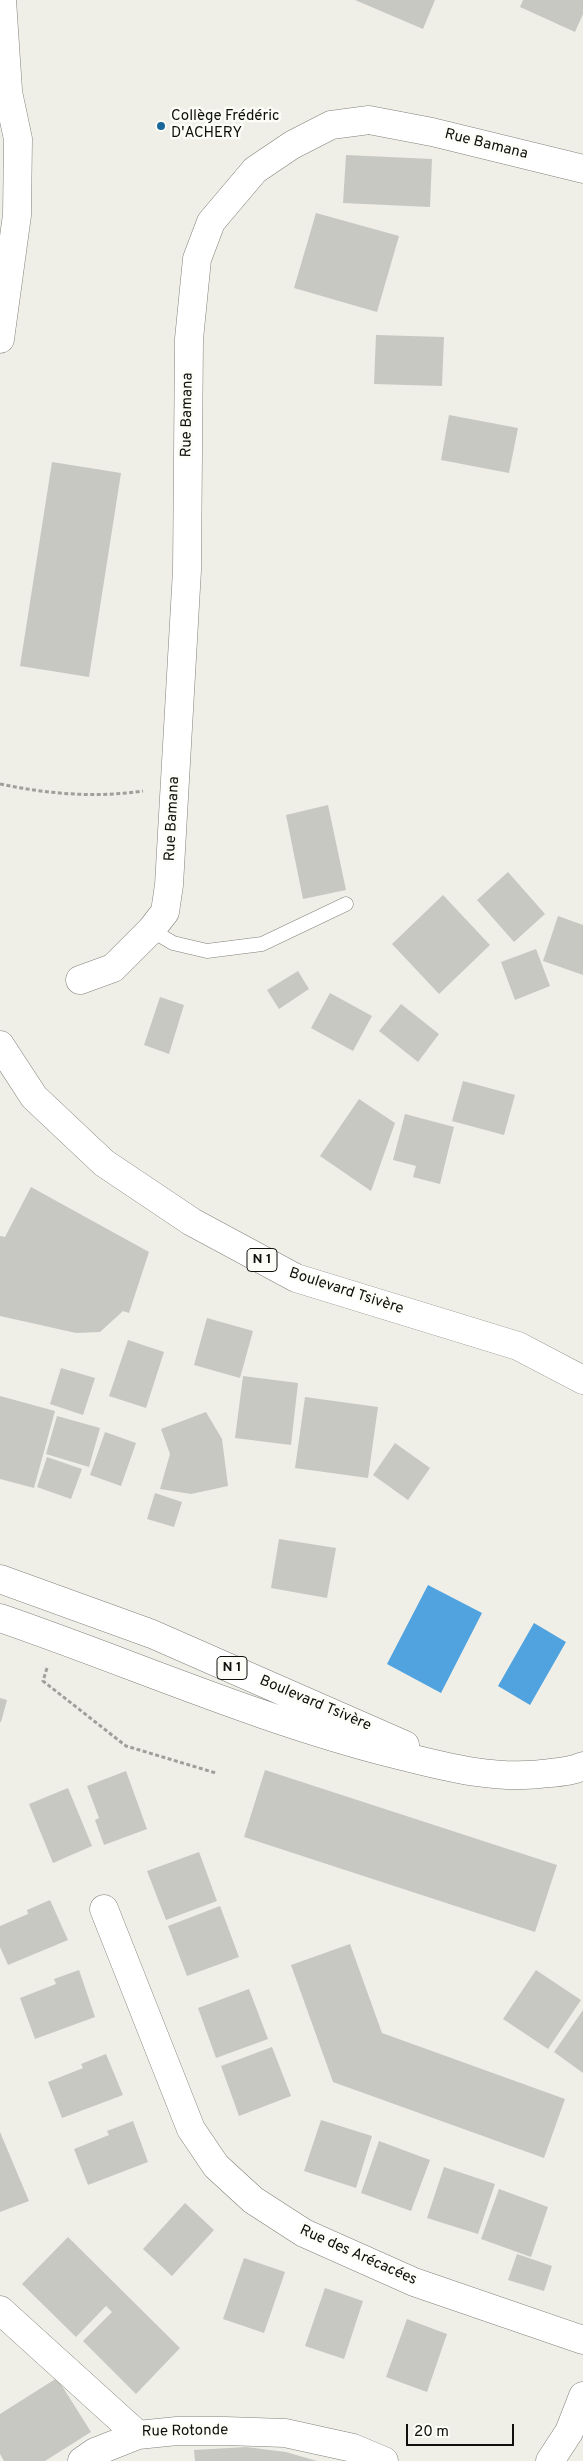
<!DOCTYPE html>
<meta charset="utf-8">
<style>
body{margin:0}
#map{position:relative;width:583px;height:2461px;overflow:hidden;background:#efefe8;font-family:Overpass,sans-serif}
canvas{display:block}
.scale{position:absolute;left:406px;top:2424px;width:108px;height:22px;box-sizing:border-box;border:2px solid #0f0f0d;border-top:0;padding-left:6px;font-size:15px;line-height:18px;white-space:nowrap;color:#0f0f0d;-webkit-text-stroke:4px #fcfdf6;paint-order:stroke}
</style>
<div id="map">
<canvas width="583" height="2461"></canvas>
<div class="scale">20 m</div>
</div>
<script>
const g = document.querySelector('canvas').getContext('2d');
g.lineJoin = 'round';
function fillPath(path, color) {
  g.fillStyle = color;
  g.fill(path, 'evenodd');
}
function stroke(path, color, width, dash) {
  g.strokeStyle = color;
  g.lineWidth = width;
  g.lineCap = dash ? 'butt' : 'round';
  g.setLineDash(dash || []);
  g.stroke(path);
}
function label(font, color, halo, rows, align = 'center') {
  g.font = font + ' Overpass,sans-serif';
  g.lineWidth = 5;
  g.setLineDash([]);
  g.textBaseline = 'middle';
  g.strokeStyle = halo;
  g.fillStyle = color;
  for (const [text, x, y, turn = 0] of rows) {
    g.save();
    g.translate(x, y);
    g.rotate((+turn || 0) * Math.PI / 180);
    g.textAlign = isNaN(turn) ? turn : align;
    if (halo) g.strokeText(text, 0, 0);
    g.fillText(text, 0, 0);
    g.restore();
  }
}
fillPath(new Path2D(`
 M428,1585L482,1613L441,1693L387,1664Z
 M534,1623L566,1642L530,1705L498,1686Z`), '#50a3df');
fillPath(new Path2D(`
 M355,0H435L423,29Z
 M523,0H583V14L575,32L520,7Z
 M346,155L432,159L430,207L343,203Z
 M316,213L399,236L377,312L294,288Z
 M376,335L444,337L442,386L374,384Z
 M449,415L518,428L509,473L441,460Z
 M52,462L121,473L89,677L20,666Z
 M328,805L346,890L303,899L286,815Z
 M508,872L545,914L514,942L477,900Z
 M443,895L490,945L439,994L392,944Z
 M558,916L583,925V975L543,961Z
 M536,949L550,986L515,1000L501,962Z
 M298,971L309,989L279,1009L267,990Z
 M330,993L372,1016L353,1051L311,1028Z
 M160,997L184,1005L169,1054L144,1045Z
 M401,1004L439,1034L418,1062L379,1031Z
 M463,1081L515,1095L504,1135L452,1121Z
 M359,1099L395,1123L371,1191L320,1156Z
 M405,1114L454,1127L440,1184L413,1177L416,1166L393,1160Z
 M31,1187L149,1252L129,1313L123,1311L100,1332L76,1333L0,1316V1236L5,1237Z
 M207,1318L253,1331L240,1378L194,1365Z
 M128,1340L164,1352L146,1408L109,1396Z
 M61,1368L95,1378L83,1415L50,1404Z
 M243,1376L298,1383L291,1445L235,1438Z
 M0,1396L55,1411L34,1488L0,1479Z
 M305,1397L378,1407L368,1478L295,1468Z
 M206,1412L222,1439L228,1486L191,1494L160,1489L170,1454L161,1429Z
 M57,1416L100,1428L89,1467L46,1454Z
 M105,1432L136,1443L121,1486L90,1475Z
 M395,1443L430,1468L408,1500L373,1475Z
 M47,1457L82,1469L71,1499L37,1487Z
 M155,1493L182,1502L174,1527L147,1519Z
 M279,1539L336,1548L327,1598L271,1588Z
 M0,1698L7,1700L1,1722H0Z
 M265,1770L557,1865L535,1932L244,1837Z
 M126,1771L147,1829L104,1845L95,1820L99,1818L87,1786Z
 M68,1788L92,1846L53,1863L29,1804Z
 M199,1852L217,1901L166,1920L147,1871Z
 M50,1900L68,1940L8,1965L0,1947V1926L28,1914L27,1910Z
 M220,1906L239,1957L187,1976L168,1926Z
 M350,1944L382,2033L565,2099L544,2158L333,2082L291,1965Z
 M79,1970L95,2017L35,2039L20,1998L56,1984L54,1979Z
 M536,1970L581,2000L548,2049L503,2019Z
 M249,1989L268,2039L216,2058L198,2008Z
 M583,2010V2073L554,2052Z
 M272,2047L291,2096L239,2116L221,2066Z
 M106,2054L123,2095L62,2118L48,2082L83,2068L81,2064Z
 M321,2120L372,2136L356,2188L304,2171Z
 M133,2121L148,2162L88,2185L74,2149L109,2135L107,2131Z
 M0,2132L29,2201L0,2212Z
 M379,2141L430,2160L411,2211L361,2193Z
 M444,2167L495,2184L478,2234L427,2218Z
 M499,2189L548,2207L531,2257L481,2239Z
 M185,2203L214,2230L172,2276L143,2249Z
 M68,2237L180,2348L136,2394L83,2341L112,2312L106,2306L76,2337L22,2284Z
 M517,2254L552,2266L544,2291L508,2280Z
 M244,2258L285,2272L264,2333L223,2319Z
 M325,2288L363,2301L344,2359L305,2346Z
 M407,2319L447,2334L427,2392L386,2377Z
 M57,2378L91,2432L45,2461H4L0,2454V2414Z
 M246,2447L286,2452L317,2461H195L194,2450Z`), '#c7c8c1');
const lane = new Path2D(`
 M151,930L173,943L207,951L262,944L346,904`);
const street = new Path2D(`
 M80,980L113,968L151,930L165,912L169,885L187,570L189,339L197,259L211,222L255,170L292,145L331,125L369,120L432,132L583,169
 M104,1909L191,2129L216,2166L253,2200L304,2233L414,2282L583,2340
 M0,2310L138,2435
 M82,2461L95,2452L138,2435L177,2431H225L285,2433L353,2448L384,2461
 M550,2461L569,2432L583,2396`);
const primary = new Path2D(`
 M2,0L8,90
 M0,71L8,92L18,139L17,215L0,339
 M0,1045L34,1097L104,1163L192,1222L296,1278L518,1346L583,1380
 M0,1579L152,1634L405,1745
 M0,1618C131,1663 259,1720 394,1754C445,1767 497,1781 550,1773C562,1772 573,1771 583,1766`);
stroke(lane, '#81817b', 15);
stroke(street, '#81817b', 29);
stroke(primary, '#81817b', 29);
stroke(new Path2D(`
 M0,784C48,794 95,798 143,791
 M47,1668L43,1681L126,1746L216,1773`), '#a0a09a', 3, [4, 2.5]);
stroke(lane, '#fff', 14);
stroke(street, '#fff', 28);
stroke(primary, '#fff', 28);
for (const [x, y, r, color] of [
 [161,126,5,"#18689a"]
]) {
  const dot = new Path2D();
  dot.arc(x, y, r, 0, 2 * Math.PI);
  g.fillStyle = color;
  g.fill(dot);
  stroke(dot, '#fcfdf6', 2);
}
for (const [x, y, w] of [
 [262,1260,30],
 [232,1668,30]
]) {
  const box = new Path2D();
  box.roundRect(x - w / 2, y - 11.5, w, 23, 4);
  g.fillStyle = '#fcfdf6';
  g.fill(box);
  stroke(box, '#0f0f0d', 1);
}
label('bold 14px', '#0f0f0d', null, [
 ["N 1",262,1260],
 ["N 1",232,1668]
]);
label('15px', '#0f0f0d', '#fcfdf6', [
 ["Collège Frédéric",171,117],
 ["D'ACHERY",171,134]
], 'left');
label('15px', '#0f0f0d', '#fcfdf6', [
 ["Rue Bamana",486,145,14],
 ["Rue Bamana",188,415,-89],
 ["Rue Bamana",173,819,-87],
 ["Boulevard Tsivère",346,1292,18],
 ["Boulevard Tsivère",315,1704,23],
 ["Rue des Arécacées",358,2256,24],
 ["Rue Rotonde",185,2432,-1]
]);
</script>
